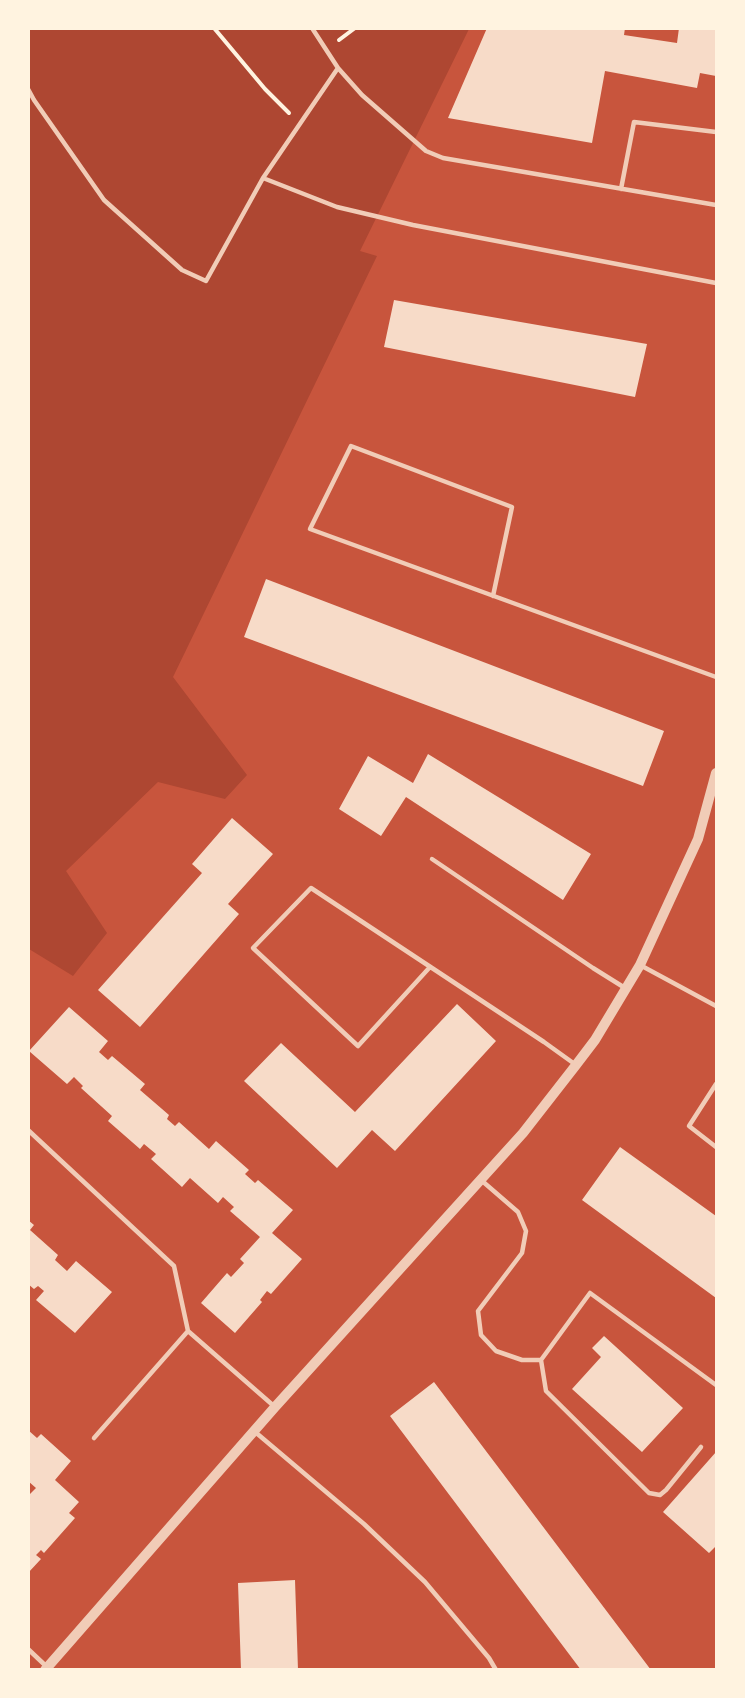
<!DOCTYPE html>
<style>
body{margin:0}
#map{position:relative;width:745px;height:1698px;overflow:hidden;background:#c8553d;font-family:Manrope,sans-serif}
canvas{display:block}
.frame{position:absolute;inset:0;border:30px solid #fff3e0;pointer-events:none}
</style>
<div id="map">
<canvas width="745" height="1698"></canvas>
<div class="frame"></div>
</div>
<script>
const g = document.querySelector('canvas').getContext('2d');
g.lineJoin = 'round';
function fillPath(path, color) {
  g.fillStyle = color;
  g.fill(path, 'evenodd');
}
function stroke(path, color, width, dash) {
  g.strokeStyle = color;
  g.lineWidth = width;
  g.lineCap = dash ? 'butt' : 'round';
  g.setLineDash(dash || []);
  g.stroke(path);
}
fillPath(new Path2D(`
 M29,29H469L360,251L377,256L173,677L247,775L225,799L158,782L66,871L107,933L73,976L29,949Z`), '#ae4732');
fillPath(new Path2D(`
 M487,28H625L624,35L677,43L679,28H716V76L700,73L697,88L605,71L592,143L448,118Z
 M394,300L647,344L635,397L384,347Z
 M266,579L664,731L643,786L244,637Z
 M428,754L591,854L563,900L406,797L381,836L339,809L368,756L413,783Z
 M232,818L273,854L228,904L239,914L140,1027L98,990L202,873L192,864Z
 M457,1004L496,1041L395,1151L372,1130L337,1168L244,1081L281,1043L355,1112Z
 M69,1007L108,1041L99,1052L108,1060L112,1056L145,1084L140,1090L169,1115L167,1119L175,1126L179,1122L209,1149L216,1141L249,1170L245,1174L255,1183L258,1180L293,1210L272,1233L302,1259L271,1294L267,1291L260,1300L262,1302L235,1333L201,1303L227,1273L231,1277L244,1263L240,1259L260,1237L230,1211L234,1207L223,1197L218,1203L190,1178L182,1187L151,1159L156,1154L144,1144L140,1149L108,1121L112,1116L81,1088L83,1086L74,1077L67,1084L29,1051Z
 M620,1147L716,1216V1298L582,1200Z
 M28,1220L34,1225L30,1230L58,1255L55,1260L67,1271L76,1261L112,1292L75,1333L36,1300L44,1291L38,1286L34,1289L28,1284Z
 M604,1336L683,1408L642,1452L572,1389L601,1357L592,1348Z
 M434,1382L651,1670H581L390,1416Z
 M28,1430L37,1438L41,1434L71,1461L55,1480L79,1502L69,1513L75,1518L44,1553L41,1550L36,1555L41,1559L28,1573V1496L36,1488L28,1481Z
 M716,1452V1546L709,1553L663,1512Z
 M295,1580L298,1670H241L238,1583Z`), '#f7dbc8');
stroke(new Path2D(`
 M214,28L265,89L289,113
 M339,40L355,28`), '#fff3e0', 4);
stroke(new Path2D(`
 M312,28L338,68L362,95L426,151L443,158L716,205
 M28,89L34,100L104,200L182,270L206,281L263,178L338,68
 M263,178L337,207L413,225L716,283
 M621,189L634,122L716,132
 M493,596L512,507L351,446L310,529L716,677
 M432,859L593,968L625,988
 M640,965L716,1006
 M430,967L358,1046L253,948L311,888L544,1042L576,1065
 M716,1084L689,1126L716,1147
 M28,1130L174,1266L188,1331
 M481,1180L518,1212L526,1231L522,1253L478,1311L481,1335L496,1351L522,1360H541L590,1293L716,1385
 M541,1360L546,1391L649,1493L660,1495L666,1490L701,1447
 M254,1431L364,1524L425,1582L489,1658L496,1670
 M94,1438L188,1331L275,1407
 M28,1649L47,1667`), '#f1ccb7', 4.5);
stroke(new Path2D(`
 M45,1670L275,1407L523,1133L576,1065L595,1040L640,965L698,839L716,773`), '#f1ccb7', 10);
</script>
